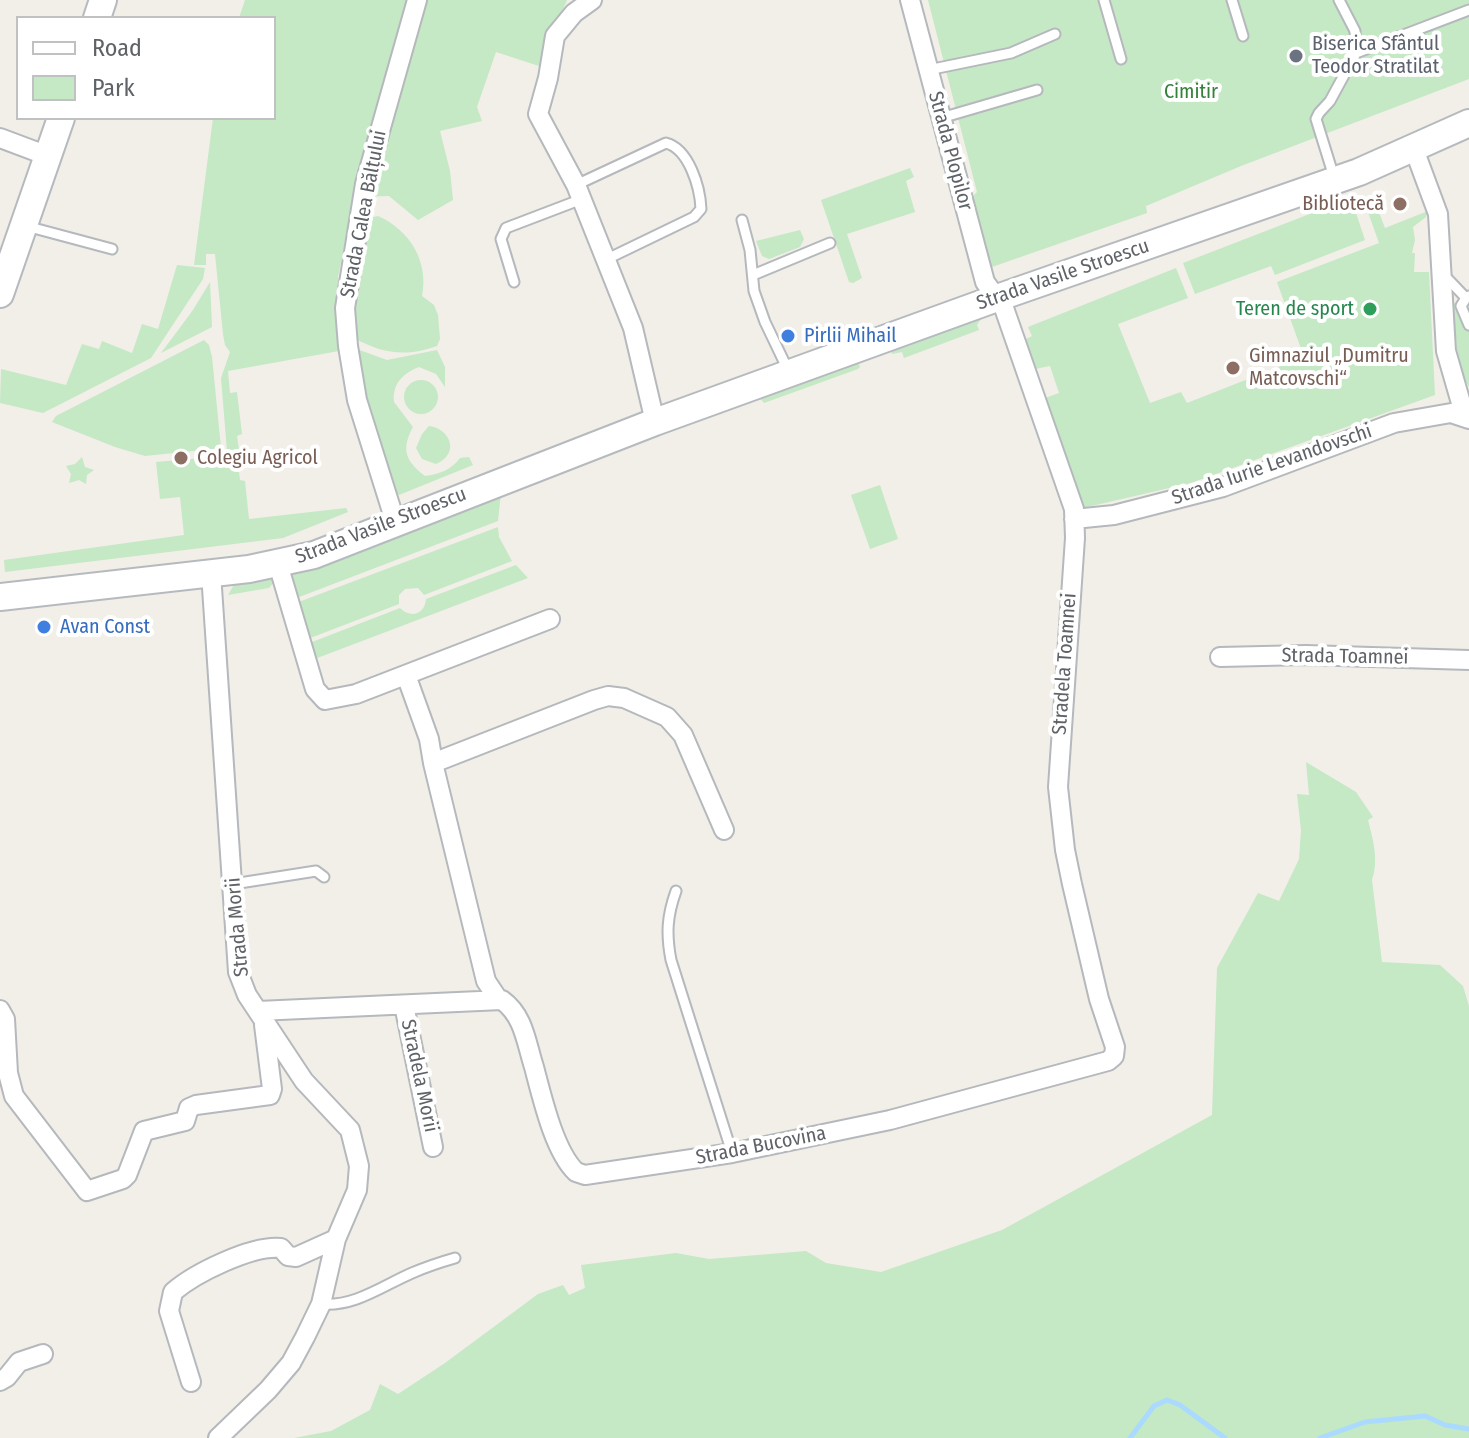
<!DOCTYPE html>
<meta charset="utf-8">
<style>
body{margin:0}
#map{position:relative;width:1469px;height:1438px;overflow:hidden;background:#f1efe8;font-family:"Fira Sans Condensed",sans-serif}
canvas{display:block}
.legend{position:absolute;left:16px;top:16px;width:260px;height:104px;box-sizing:border-box;background:#fff;border:2px solid #bfc1c3;margin:0;padding:10px 14px;list-style:none;font-size:24px;color:#5f6368}
.legend li{display:flex;align-items:center;gap:16px;height:40px}
.legend b{width:40px;border:2px solid #bfc1c3}
</style>
<div id="map">
<canvas width="1469" height="1438"></canvas>
<ul class="legend">
<li><b style="height:10px;background:#fff"></b>Road</li>
<li><b style="height:22px;background:#c5e8c5"></b>Park</li>
</ul>
</div>
<script>
const g = document.querySelector('canvas').getContext('2d');
g.lineJoin = 'round';
function fillPath(path, color) {
  g.fillStyle = color;
  g.fill(path, 'evenodd');
}
function stroke(path, color, width, dash) {
  g.strokeStyle = color;
  g.lineWidth = width;
  g.lineCap = dash ? 'butt' : 'round';
  g.setLineDash(dash || []);
  g.stroke(path);
}
function label(font, color, halo, rows, align = 'center') {
  g.font = font + ' "Fira Sans Condensed",sans-serif';
  g.lineWidth = 8;
  g.setLineDash([]);
  g.textBaseline = 'middle';
  g.strokeStyle = halo;
  g.fillStyle = color;
  for (const [text, x, y, turn = 0] of rows) {
    g.save();
    g.translate(x, y);
    g.rotate((+turn || 0) * Math.PI / 180);
    g.textAlign = isNaN(turn) ? turn : align;
    if (halo) g.strokeText(text, 0, 0);
    g.fillText(text, 0, 0);
    g.restore();
  }
}
fillPath(new Path2D(`
 M245,0H567L539,66L496,52L477,107L482,121L440,131L450,171L453,200L418,220L389,196L354,197L338,277L339,351L228,371L230,393L237,392L242,434L237,436L239,450L227,451L221,378L230,352L225,345L223,334L215,254H206V265H194L213,118H274V18H239Z
 M928,0H1469V79L1241,166L1146,206L1147,213L989,268L972,197L977,192Z
 M910,168L914,177L906,181L915,212L847,234L862,278L853,283L849,282L821,200Z
 M1373,197L1385,228L1428,211L1426,217L1413,227L1415,240L1412,253H1415L1414,272H1429L1435,395L1191,483L1083,508L1045,398L1059,393L1050,366L1035,369L1026,339L1032,336L1028,327L1176,268L1188,298L1118,324L1150,403L1181,392L1187,403L1304,357L1277,282L1379,243L1364,201Z
 M1351,198L1365,240L1275,275L1271,266L1195,294L1183,263Z
 M378,216C410,230 429,262 422,296L434,305L438,315L440,339L437,346C406,357 383,354 354,338C352,301 362,262 365,224L369,218Z
 M800,230L804,239L800,247L769,259L762,256L756,241Z
 M177,265L205,268L203,279L151,358L43,413L0,403L1,369L66,385L82,344L99,349L102,341L132,353L142,324L158,329Z
 M210,282L212,327L161,353L193,310Z
 M1452,298L1469,331V387L1459,370Z
 M981,319L977,325L979,330L904,358L902,352L892,354L890,348L965,320Z
 M204,340L209,345L212,357L221,448L145,456L115,447L52,422L56,416Z
 M354,348L387,360L437,350L445,367V387L436,374L419,367C403,373 392,384 394,402L413,427C401,449 405,461 425,476C440,474 451,470 460,458L469,457L473,465L399,495L389,485Z
 M857,360L860,367L858,369L764,403L758,396Z
 M404 397a17 17 0 1 1 34 0a17 17 0 1 1-34 0Z
 M429,426C451,429 460,454 436,464L422,459L416,448L422,434Z
 M237,455L240,480L245,481L249,519L346,508L348,512L283,538L5,572L4,560L184,535L180,497L160,499L156,462Z
 M82,457L85,467L94,470L87,475L86,484L79,480L69,483L71,474L66,466L75,464Z
 M880,485L898,539L870,549L851,495Z
 M501,493L498,521L294,599L288,576L293,570Z
 M498,527L499,537L512,561L424,595L418,588L405,589L399,595V604L305,640L296,603Z
 M516,565L528,578L312,660L307,644L400,608C411,619 425,614 426,599Z
 M270,577L275,581L269,588L228,595L236,581Z
 M1306,762L1356,792L1373,817L1368,820C1373,840 1379,860 1372,880L1382,962L1440,965L1463,986L1469,1006V1438H294L331,1431L370,1410L380,1384L398,1394L445,1363L538,1294L563,1285L569,1295L585,1288L581,1265L676,1253L709,1259L806,1251L826,1263L881,1272L1002,1230L1212,1115L1217,968L1258,893L1279,901L1299,859L1301,830L1297,794L1309,795Z`), '#c5e8c5');
stroke(new Path2D(`
 M1130,1438L1154,1406L1167,1400L1180,1405L1225,1438
 M1320,1438L1365,1422L1425,1416L1445,1425L1469,1429`), '#aadaff', 5);
const service = new Path2D(`
 M1104,0L1121,59
 M1232,0L1243,36
 M1356,53L1469,10
 M928,70L1011,53L1055,34
 M941,118L1037,90
 M1334,177L1316,119L1319,113L1330,101L1356,53L1355,31L1339,0
 M576,185L666,143C689,149 700,187 701,209L694,217L605,260
 M742,220L750,250L754,291L765,322L788,370
 M26,226L112,249
 M753,275L830,243
 M1444,275L1466,298L1469,296
 M514,282L501,239L506,228L582,199
 M1466,298L1461,306L1469,325
 M233,884L316,871L324,877
 M676,891C667,916 666,934 671,960L732,1153
 M321,1304C355,1307 382,1286 412,1273C426,1267 441,1262 455,1258`);
const minor = new Path2D(`
 M592,0L574,13L555,36L548,78L538,114L576,185L633,328L655,422
 M0,138L48,156
 M1414,149L1438,214L1446,351L1465,417
 M1074,519L1114,515L1223,487L1394,423L1451,413L1469,419
 M395,521L357,400L348,346L345,308L365,184L417,0
 M278,564L315,689L325,700L356,694L550,619
 M211,573L238,972L247,995L304,1081L350,1130L359,1166L357,1190L336,1239L321,1304L305,1337L291,1363L268,1390L218,1438
 M1220,657L1306,655L1469,660
 M406,675L429,739L433,763
 M498,999L486,981L433,763L594,700L608,696L624,698L667,717L683,735L724,830
 M404,1005L433,1147
 M0,1010L5,1019L8,1073L14,1096L87,1191L123,1179L127,1175L144,1131L185,1121L189,1108L196,1105L270,1095L272,1089L264,1025
 M258,1011L502,1000C524,1016 526,1042 534,1067C542,1097 554,1151 576,1172L585,1175L732,1153L890,1120L1108,1061L1114,1056L1115,1047L1099,999L1072,884L1065,850L1058,787L1075,538L1074,509L1004,308L985,282L910,0
 M0,1381L7,1377L19,1362L43,1354
 M191,1382L169,1311L173,1292C195,1273 252,1245 281,1248L288,1256L296,1257L336,1239`);
const secondary = new Path2D(`
 M97,18L103,0
 M0,294L61,118
 M0,597L249,569L314,555L655,422L997,298L1359,172L1469,123`);
stroke(service, '#b5b8bc', 13);
stroke(minor, '#b5b8bc', 22);
stroke(secondary, '#b6babf', 30);
stroke(service, '#fff', 9);
stroke(minor, '#fff', 18);
stroke(secondary, '#fff', 26);
for (const [x, y, r, color] of [
 [1296,56,8,"#6b7280"],
 [1400,204,8,"#8d6e63"],
 [1370,309,8,"#2e9e5b"],
 [788,336,8,"#3f7fe0"],
 [1233,368,8,"#8d6e63"],
 [181,458,8,"#8d6e63"],
 [44,627,8,"#3f7fe0"]
]) {
  const dot = new Path2D();
  dot.arc(x, y, r, 0, 2 * Math.PI);
  g.fillStyle = color;
  g.fill(dot);
  stroke(dot, '#fff', 3);
}
label('20px', '#5b616d', '#fff', [
 ["Biserica Sfântul",1312,44],
 ["Teodor Stratilat",1312,67]
], 'left');
label('20px', '#348238', '#fff', [
 ["Cimitir",1191,92]
]);
label('20px', '#5f6368', '#fff', [
 ["Strada Plopilor",950,151,75],
 ["Strada Calea Bălțului",364,214,-79],
 ["Strada Vasile Stroescu",1063,275,-19],
 ["Strada Iurie Levandovschi",1272,465,-19],
 ["Strada Vasile Stroescu",381,526,-21],
 ["Strada Toamnei",1345,657,1],
 ["Stradela Toamnei",1065,664,-86],
 ["Strada Morii",238,927,-95],
 ["Stradela Morii",419,1076,78],
 ["Strada Bucovina",761,1146,-11]
]);
label('20px', '#785e54', '#fff', [
 ["Bibliotecă",1384,204,"right"],
 ["Gimnaziul „Dumitru",1249,356],
 ["Matcovschi“",1249,379],
 ["Colegiu Agricol",197,458]
], 'left');
label('20px', '#27864d', '#fff', [
 ["Teren de sport",1354,309]
], 'right');
label('20px', '#366cbe', '#fff', [
 ["Pirlii Mihail",804,336],
 ["Avan Const",60,627]
], 'left');
</script>
